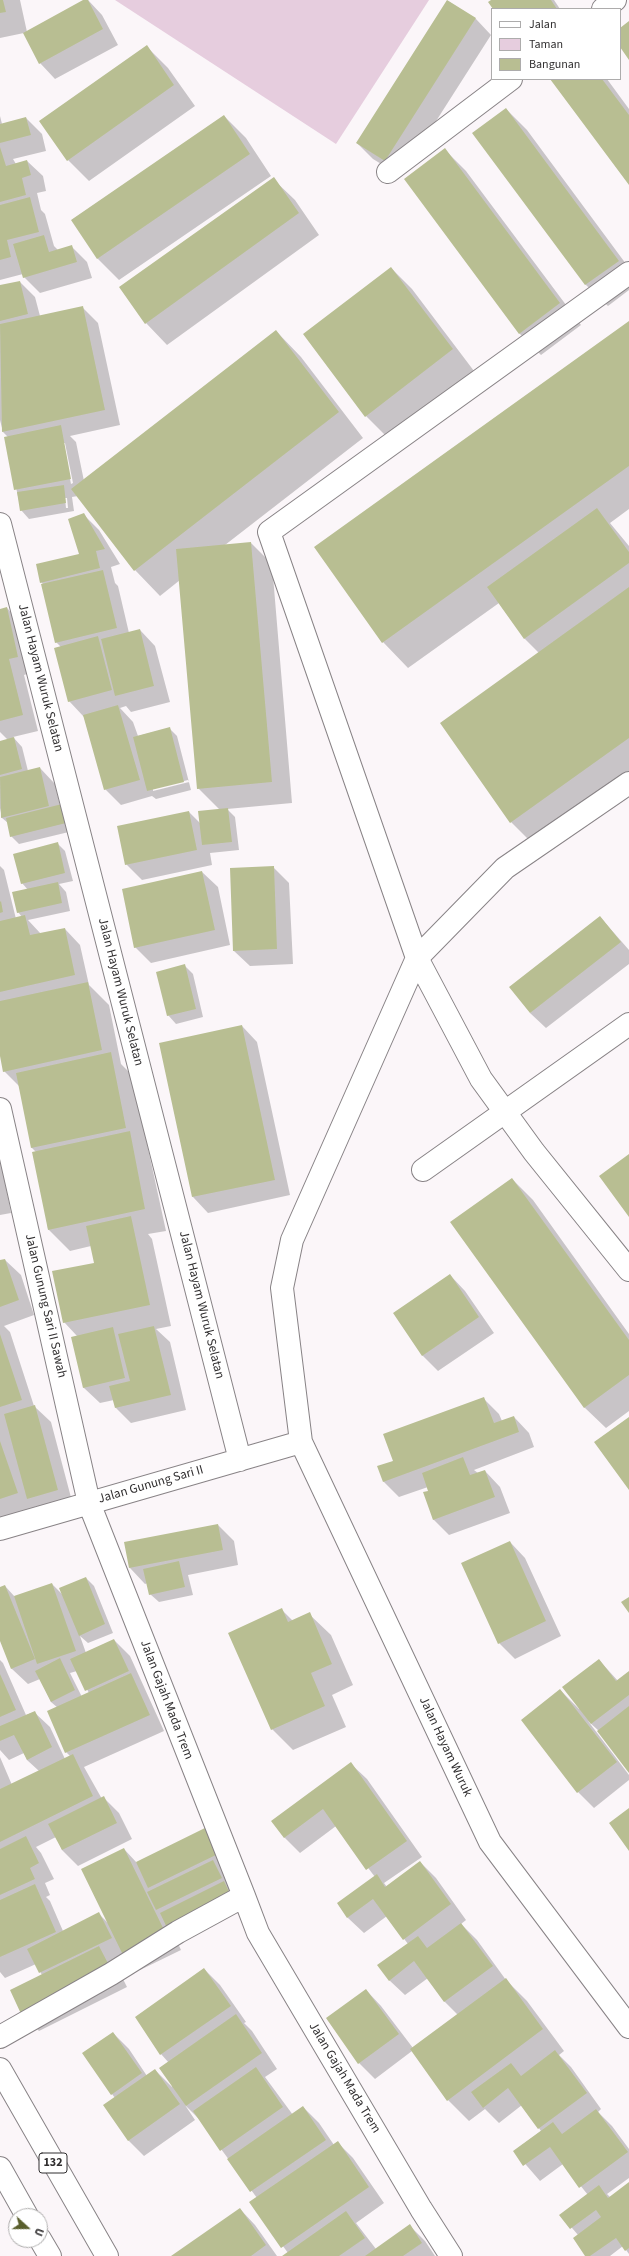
<!DOCTYPE html>
<style>
body{margin:0}
#map{position:relative;width:629px;height:2256px;overflow:hidden;background:#fbf6f9;font-family:"Source Sans 3",sans-serif}
canvas{display:block}
.legend{position:absolute;left:491px;top:8px;width:130px;height:72px;box-sizing:border-box;background:#fff;border:1px solid #adacac;margin:0;padding:5px 7px;list-style:none;font-size:12px;color:#312f30}
.legend li{display:flex;align-items:center;gap:8px;height:20px}
.legend b{width:20px;border:1px solid #adacac}
.north{position:absolute;left:8px;top:2208px;width:40px;height:40px;box-sizing:border-box;background:#fff;border:1px solid #adacac;border-radius:50%;rotate:111deg;font-size:11px;font-weight:700;line-height:16px;text-align:center;color:#312f30}
.north::after{content:'';display:block;margin:auto;width:14px;height:18px;background:#595e2c;clip-path:polygon(50% 0,100% 100%,50% 72%,0 100%)}
</style>
<div id="map">
<canvas width="629" height="2256"></canvas>
<ul class="legend">
<li><b style="height:5px;background:#fff"></b>Jalan</li>
<li><b style="height:11px;background:#e6cdde"></b>Taman</li>
<li><b style="height:11px;background:#b8be92"></b>Bangunan</li>
</ul>
<div class="north">U</div>
</div>
<script>
const g = document.querySelector('canvas').getContext('2d');
g.lineJoin = 'round';
function fillPath(path, color) {
  g.fillStyle = color;
  g.fill(path, 'evenodd');
}
function stroke(path, color, width, dash) {
  g.strokeStyle = color;
  g.lineWidth = width;
  g.lineCap = dash ? 'butt' : 'round';
  g.setLineDash(dash || []);
  g.stroke(path);
}
function label(font, color, halo, rows, align = 'center') {
  g.font = font + ' "Source Sans 3",sans-serif';
  g.lineWidth = 3;
  g.setLineDash([]);
  g.textBaseline = 'middle';
  g.strokeStyle = halo;
  g.fillStyle = color;
  for (const [text, x, y, turn = 0] of rows) {
    g.save();
    g.translate(x, y);
    g.rotate((+turn || 0) * Math.PI / 180);
    g.textAlign = isNaN(turn) ? turn : align;
    if (halo) g.strokeText(text, 0, 0);
    g.fillText(text, 0, 0);
    g.restore();
  }
}
fillPath(new Path2D(`
 M115,0H429L336,144Z`), '#e6cdde');
fillPath(new Path2D(`
 M0,0H20L27,32L88,0L102,15L118,45L55,79L40,63L24,33L0,38Z
 M493,0H554L560,9H495Z
 M448,1L476,19L491,35L401,176L373,159L357,143Z
 M147,47L168,68L195,106L89,181L68,160Z
 M551,79H607L629,109V184Z
 M506,109L527,130L629,268V290L608,306L586,285L474,134Z
 M0,116L2,124L26,118L42,134L46,151L13,159L16,164L27,161L43,176L46,191L37,193L41,210L45,214L54,246L58,250L71,246L87,262L92,278L40,293L24,277L23,274L0,280Z
 M224,116L246,138L271,176L119,280L98,259L72,220Z
 M445,150L466,171L581,325L541,355L520,334L406,179Z
 M273,179L295,200L319,235L167,345L146,323Z
 M391,268L412,289L474,371L387,437L366,416Z
 M20,282L35,297L40,316L82,307L98,323L120,425L70,436L76,442L84,481L276,331L301,357L363,438L225,545L251,543L272,564L292,803L227,809L235,817L239,850L210,853L212,865L142,880L126,864L189,812L201,824L220,810L198,788L180,580L160,596L135,570L78,496L72,497L74,511L29,519L21,510L5,438L8,437L3,432L0,420V286ZM63,443H65L73,483L71,484ZM65,498H67L68,508H66Z
 M629,323V509L610,523L629,546V781L536,847L511,822L539,653L525,639L499,603L408,668L383,642L316,547Z
 M84,515L99,530L120,564L111,567L115,583L118,586L129,633L140,630L155,646L170,702L131,712L126,706L120,708L133,722L138,736L169,728L177,736L191,790L156,799L152,796L121,805L105,789L84,717L69,701L61,647L56,642L44,585L41,582L80,555ZM188,780L189,782L153,791V789Z
 M7,608L22,624L33,672L24,675L38,731L13,737L22,747L28,771L40,768L55,784L60,806L73,831L19,844L11,836L8,823L2,818L0,808V742L8,740L0,732V610Z
 M57,843L65,851L73,881L59,884L66,892L70,911L28,920L41,934L65,929L80,945L89,985L109,1005L121,1064L132,1075L166,1231L148,1234L152,1239L171,1326L156,1329L170,1342L186,1410L131,1423L116,1408L114,1400L100,1403L84,1388L77,1336L64,1322L95,1263L91,1246L70,1251L48,1229L36,1152L32,1148L20,1087L4,1071L0,1051V866L4,870L16,919L22,917L18,912L28,890L22,883Z
 M273,867L289,883L293,964L250,966L234,951Z
 M202,872L218,887L230,945L151,963L135,947Z
 M600,917L629,950V964L546,1028L530,1013Z
 M185,966L193,974L203,1017L176,1024L168,1015Z
 M242,1026L257,1042L290,1195L208,1213L193,1197Z
 M0,1156L11,1213L0,1215Z
 M512,1179L533,1200L629,1334V1411L606,1428L584,1407Z
 M5,1260L21,1275L34,1315L4,1326L10,1332L34,1406L51,1422L73,1505L43,1514L35,1506L38,1514L0,1527V1262Z
 M450,1275L465,1291L494,1333L438,1371L422,1355Z
 M484,1399L499,1414L502,1421L514,1417L529,1433L534,1447L474,1470L478,1473L485,1471L500,1487L510,1513L449,1535L433,1519L428,1487L399,1497L384,1482L379,1467L394,1461Z
 M218,1525L234,1541L238,1565L188,1575L193,1595L159,1602L150,1594L148,1583L145,1584L130,1568L125,1543Z
 M510,1542L525,1558L561,1636L515,1659L499,1643Z
 M86,1578L94,1586L113,1633L88,1643L80,1636L86,1653L114,1640L130,1656L164,1731L84,1767L102,1799L104,1798L119,1813L132,1839L78,1866L62,1850L56,1837L36,1847L41,1853L54,1879L45,1883L50,1895L46,1897L50,1901L63,1931L99,1914L108,1923L124,1849L137,1863L207,1828L229,1886L228,1887L232,1891L174,1935L181,1950L140,1970L124,1955L115,1963L127,1987L39,2031L23,2015L42,1975L36,1964L5,1978L0,1972V1757L12,1785L39,1771L27,1760L24,1753L9,1760L0,1750V1660L3,1663L26,1715L34,1712L50,1727L65,1759L70,1756L66,1752L58,1708L51,1702L40,1679L28,1684L12,1669L0,1639V1588L5,1586L15,1597L52,1584L63,1595ZM77,1671L89,1693L82,1697L70,1673Z
 M282,1610L293,1621L309,1614L331,1635L353,1685L332,1695L346,1727L293,1750L272,1729Z
 M599,1660L618,1681L629,1672V1771L599,1731L588,1721L629,1775V1780L594,1808L578,1792L560,1690L579,1709Z
 M351,1764L367,1779L422,1857L384,1883L387,1887L420,1862L436,1878L466,1920L461,1924L477,1940L506,1980L527,2001L564,2051L559,2055L571,2067L601,2109L598,2112L612,2126L629,2149V2178L607,2194L610,2197L629,2184V2254L623,2246L610,2256H586L578,2235L561,2215L588,2195L563,2164L540,2181L514,2151L541,2131L522,2105L499,2123L485,2109L469,2121L448,2100L412,2051L375,2079L359,2063L327,2019L366,1990L381,2006L413,2048L458,2015L444,2001L428,1978L405,1995L389,1980L408,1944L387,1916L364,1933L348,1918L338,1904L375,1877L336,1826L300,1853L284,1837Z
 M204,1969L220,1985L246,2022L244,2023L252,2031L277,2069L265,2077L293,2115L303,2107L319,2123L334,2145L337,2142L353,2158L384,2203L356,2223L376,2249L410,2226L425,2241L435,2256H284L288,2253L251,2202L257,2198L199,2119L185,2105L195,2120L144,2156L128,2140L115,2098L112,2094L113,2033L129,2049L147,2076L155,2070L172,2087L169,2063L161,2054L136,2017Z
 M240,2209L255,2225L277,2256H173Z`), '#0003');
fillPath(new Path2D(`
 M0,0H3L6,12L0,13Z
 M83,0H88L103,29L39,64L23,33Z
 M447,0L476,18L385,161L356,143Z
 M491,0H551L557,9H493L488,2Z
 M629,21V60L620,47V28Z
 M147,45L174,85L67,161L39,121Z
 M550,79H602L629,115V185Z
 M506,108L619,261L585,285L472,133Z
 M224,115L250,154L97,259L71,220Z
 M26,117L31,135L0,143V124Z
 M0,147L6,166L27,160L31,175L22,178L26,195L0,202Z
 M445,148L560,303L519,334L404,179Z
 M274,177L299,213L145,324L119,287Z
 M30,197L39,232L7,240L11,257L0,260V205Z
 M44,235L49,252L72,245L77,262L23,278L13,244Z
 M391,267L453,349L365,417L303,334Z
 M20,281L28,314L0,321V285Z
 M83,306L105,410L2,432L0,324Z
 M629,321V466L382,643L314,547Z
 M276,330L339,412L134,571L71,489Z
 M61,425L71,479L14,490L4,437Z
 M64,485L66,503L20,511L17,492Z
 M597,508L629,552V563L524,639L487,587Z
 M84,513L105,549L96,551L100,568L40,583L36,564L79,554L68,519Z
 M251,542L272,782L197,789L176,549Z
 M103,570L117,628L55,643L41,584Z
 M629,587V738L510,823L440,723Z
 M7,607L18,657L9,659L23,715L0,721V609Z
 M140,629L154,686L115,696L101,639Z
 M98,636L112,690L68,702L54,648Z
 M118,705L140,780L104,790L83,715Z
 M170,727L184,782L147,791L133,737Z
 M14,737L22,769L0,775V741Z
 M40,767L49,806L1,818L0,777Z
 M62,804L66,823L10,837L6,818Z
 M228,808L232,842L202,845L198,811Z
 M189,811L197,850L125,865L117,826Z
 M58,842L65,873L21,884L13,854Z
 M274,866L277,949L233,951L230,868Z
 M202,871L215,930L134,948L122,889Z
 M58,882L62,903L17,913L12,892Z
 M1,901L3,912L0,913V902Z
 M25,915L30,935L65,928L75,975L0,992V921Z
 M600,916L621,942L530,1013L509,987Z
 M185,964L196,1009L167,1016L156,972Z
 M88,982L102,1050L3,1072L0,1056V1001Z
 M242,1025L275,1180L192,1197L159,1043Z
 M111,1052L126,1128L31,1148L16,1073Z
 M130,1131L145,1209L48,1230L32,1152Z
 M629,1154V1217L599,1176Z
 M512,1178L629,1340V1375L584,1408L450,1222Z
 M131,1216L150,1305L63,1323L52,1271L94,1263L86,1226Z
 M5,1259L19,1300L0,1307V1260Z
 M450,1274L479,1317L422,1356L393,1313Z
 M154,1326L171,1395L115,1408L109,1386L130,1381L118,1334Z
 M113,1327L125,1378L83,1388L71,1337Z
 M0,1334L22,1400L0,1407Z
 M484,1397L494,1423L514,1416L519,1432L383,1482L377,1466L393,1461L383,1434Z
 M35,1405L58,1490L27,1499L4,1414Z
 M629,1417V1490L594,1442Z
 M0,1441L18,1493L0,1499Z
 M463,1457L470,1475L485,1470L495,1497L433,1520L423,1492L428,1491L422,1473Z
 M218,1524L223,1550L129,1568L124,1542Z
 M510,1541L546,1621L498,1644L461,1563Z
 M179,1561L185,1587L149,1595L143,1569Z
 M86,1577L105,1624L79,1636L59,1588Z
 M52,1583L76,1651L37,1664L14,1596Z
 M5,1585L35,1659L11,1669L0,1641V1587Z
 M629,1597V1613L621,1602Z
 M282,1608L288,1622L310,1612L332,1664L311,1673L325,1706L271,1730L228,1633Z
 M114,1639L129,1671L85,1691L70,1659Z
 M60,1658L75,1690L51,1702L35,1671Z
 M599,1659L616,1681L629,1671V1695L591,1724L562,1687Z
 M131,1673L150,1715L65,1753L47,1711Z
 M0,1674L16,1710L0,1717Z
 M560,1689L617,1762L577,1793L521,1720Z
 M629,1706V1773L597,1731Z
 M35,1711L52,1747L27,1760L14,1735L0,1741V1726Z
 M73,1754L93,1796L0,1842V1789Z
 M351,1762L407,1841L366,1870L323,1809L284,1838L271,1821Z
 M104,1796L117,1823L62,1850L48,1824Z
 M629,1808V1851L609,1823Z
 M207,1827L220,1853L148,1888L136,1862Z
 M26,1836L39,1863L30,1868L35,1879L0,1895V1849Z
 M124,1848L166,1934L123,1955L81,1869Z
 M213,1860L222,1878L156,1910L147,1892Z
 M420,1861L451,1904L403,1940L373,1899L347,1918L337,1903L377,1874L385,1887Z
 M224,1881L233,1900L169,1932L160,1913Z
 M35,1884L56,1932L0,1957V1900Z
 M99,1912L112,1938L39,1973L27,1949Z
 M461,1923L493,1966L444,2002L414,1961L389,1981L377,1965L418,1936L427,1948Z
 M99,1946L112,1971L22,2016L10,1990Z
 M204,1968L231,2006L160,2055L135,2017Z
 M506,1978L543,2029L447,2101L410,2049Z
 M366,1989L399,2034L358,2064L326,2018Z
 M236,2014L262,2053L186,2106L159,2068Z
 M113,2032L142,2073L111,2095L82,2053Z
 M555,2050L587,2093L538,2129L508,2088L483,2108L471,2092L511,2063L521,2076Z
 M256,2067L283,2107L220,2151L193,2111Z
 M155,2069L180,2104L128,2141L103,2105Z
 M303,2106L326,2140L250,2192L227,2159Z
 M596,2109L628,2152L579,2188L550,2147L523,2166L513,2151L553,2122L562,2134Z
 M338,2141L369,2187L281,2248L249,2202Z
 M629,2182V2248L625,2251L616,2238L590,2256H585L573,2238L601,2217L596,2210L570,2229L559,2215L599,2185L608,2198Z
 M240,2208L266,2245L251,2256H171Z
 M346,2211L365,2238L339,2256H282Z
 M410,2224L422,2243L403,2256H365Z`), '#b8be92');
const minor = new Path2D(`
 M603,9L615,0
 M388,172L511,79
 M629,273L269,532L417,958L481,1079L534,1152L629,1270
 M0,524L240,1460
 M629,783L505,868L417,958L292,1240L282,1288L301,1442L490,1842L629,2027
 M0,1109L89,1503L244,1896L258,1933L421,2209L451,2256
 M423,1170L629,1024
 M0,1529L301,1442
 M0,2037L111,1974L178,1932L244,1896`);
const major = new Path2D(`
 M0,2069L107,2256
 M0,2168L27,2216
 M40,2239L50,2256`);
stroke(minor, '#888386', 24);
stroke(major, '#888386', 24);
stroke(minor, '#fff', 22);
stroke(major, '#fff', 22);
for (const [x, y, w] of [
 [53,2163,28]
]) {
  const box = new Path2D();
  box.roundRect(x - w / 2, y - 10, w, 20, 3);
  g.fillStyle = '#fff';
  g.fill(box);
  stroke(box, '#312f30', 1);
}
label('bold 12px', '#312f30', null, [
 ["132",53,2163]
]);
label('13px', '#312f30', '#fff', [
 ["Jalan Hayam Wuruk Selatan",40,678,76],
 ["Jalan Hayam Wuruk Selatan",120,992,76],
 ["Jalan Hayam Wuruk Selatan",201,1305,76],
 ["Jalan Gunung Sari II Sawah",45,1306,77],
 ["Jalan Gunung Sari II",151,1485,-16],
 ["Jalan Gajah Mada Trem",166,1700,69],
 ["Jalan Hayam Wuruk",445,1747,65],
 ["Jalan Gajah Mada Trem",344,2078,59]
]);
</script>
